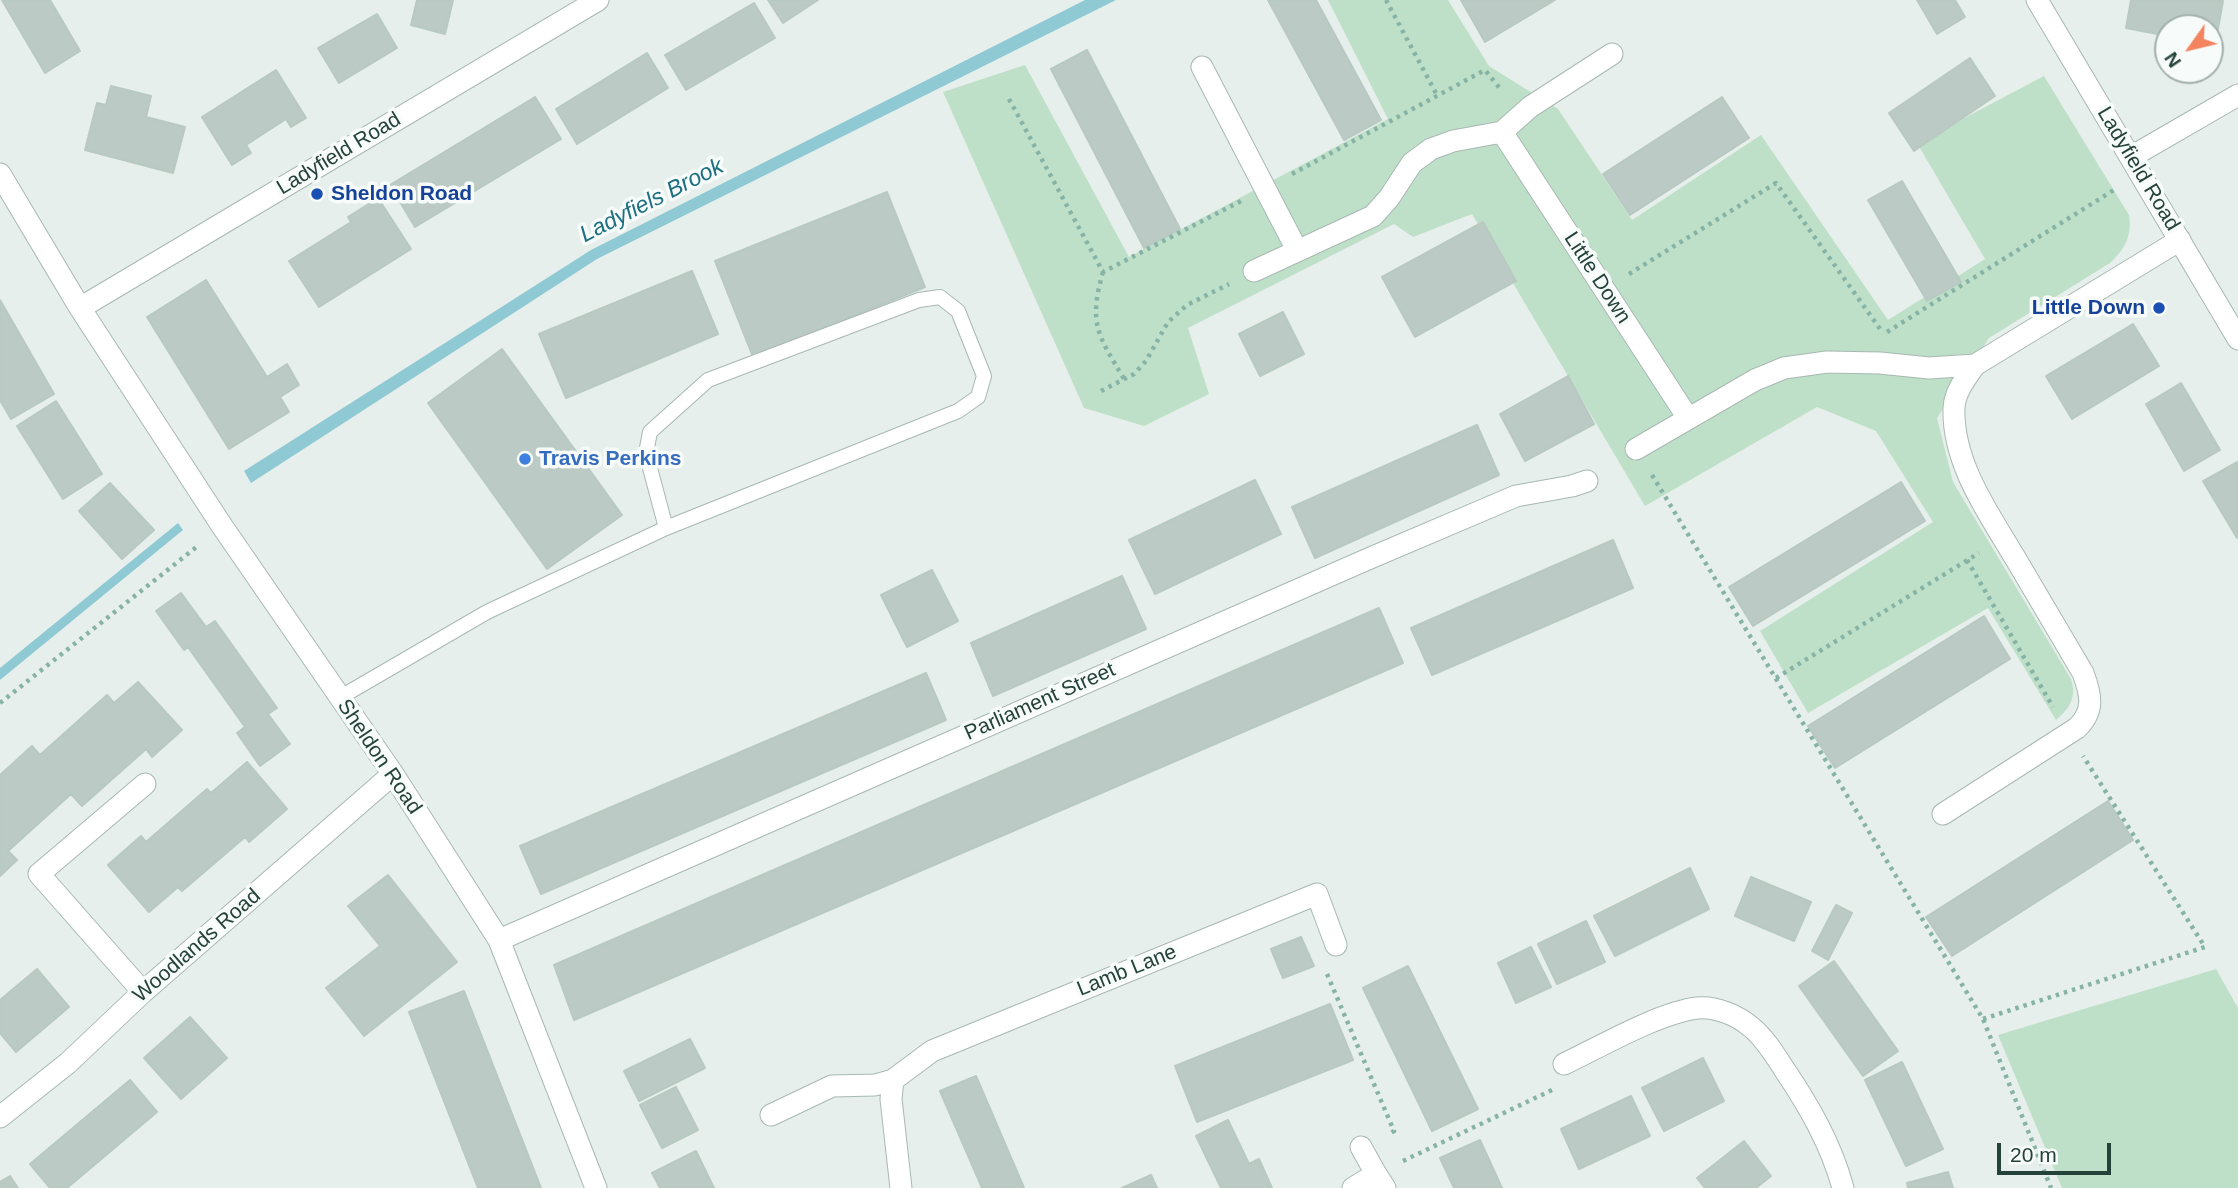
<!DOCTYPE html>
<style>
body{margin:0}
#map{position:relative;width:2238px;height:1188px;overflow:hidden;background:#e6efeb;font-family:Arial,sans-serif}
canvas{display:block}
.north{position:absolute;left:2154px;top:14px;width:70px;height:70px;box-sizing:border-box;background:#f7fbf9;border:2px solid #a3b1ad;border-radius:50%;rotate:236deg;font-size:19px;font-weight:700;line-height:28px;text-align:center;color:#24423a}
.north::after{content:'';display:block;margin:auto;width:24px;height:32px;background:#f4845f;clip-path:polygon(50% 0,100% 100%,50% 72%,0 100%)}
.scale{position:absolute;left:1997px;top:1143px;width:114px;height:32px;box-sizing:border-box;border:4px solid #24423a;border-top:0;padding-left:9px;font-size:21px;line-height:24px;white-space:nowrap;color:#24423a;-webkit-text-stroke:5px #f7fbf9;paint-order:stroke}
</style>
<div id="map">
<canvas width="2238" height="1188"></canvas>
<div class="north">N</div>
<div class="scale">20 m</div>
</div>
<script>
const g = document.querySelector('canvas').getContext('2d');
g.lineJoin = 'round';
function fillPath(path, color) {
  g.fillStyle = color;
  g.fill(path, 'evenodd');
}
function stroke(path, color, width, dash) {
  g.strokeStyle = color;
  g.lineWidth = width;
  g.lineCap = dash ? 'butt' : 'round';
  g.setLineDash(dash || []);
  g.stroke(path);
}
function label(font, color, halo, rows, align = 'center') {
  g.font = font + ' Arial,sans-serif';
  g.lineWidth = 7;
  g.setLineDash([]);
  g.textBaseline = 'middle';
  g.strokeStyle = halo;
  g.fillStyle = color;
  for (const [text, x, y, turn = 0] of rows) {
    g.save();
    g.translate(x, y);
    g.rotate((+turn || 0) * Math.PI / 180);
    g.textAlign = isNaN(turn) ? turn : align;
    if (halo) g.strokeText(text, 0, 0);
    g.fillText(text, 0, 0);
    g.restore();
  }
}
fillPath(new Path2D(`
 M1328,0H1448L1489,66L1558,109L1632,220L1761,135L1888,320L1985,259L1917,143L2044,76L2129,215C2132,237 2125,249 2110,263L1989,338L1937,418L1953,482L2071,679C2077,697 2070,708 2056,720L1988,608L1808,713L1760,631L1933,522L1876,431L1817,407L1645,506L1472,214L1413,237L1394,224L1188,328L1209,394L1144,426L1084,408L943,92L1025,65L1129,257L1388,119Z
 M2216,969L2238,1008V1188H2062L1998,1035Z`), '#bfe0c8');
fillPath(new Path2D(`
 M1085,0H1116L597,259L251,483L244,471L591,250Z
 M178,523L183,530L0,680V668Z`), '#8ec9d4');
const building = new Path2D(`
 M2,0H50L80,51L45,73Z
 M417,0H453L445,34L411,25Z
 M768,0H818L783,23Z
 M1268,0H1316L1381,120L1344,140Z
 M1461,0H1555L1485,42Z
 M1917,0H1955L1965,17L1937,34Z
 M2131,0L2223,1L2215,45L2210,44V28H2168V36L2126,28Z
 M754,3L775,38L686,90L665,55Z
 M377,14L397,48L339,83L318,48Z
 M1087,50L1180,229L1144,248L1051,69Z
 M647,53L668,88L577,144L556,109Z
 M1970,58L1995,96L1914,151L1889,113Z
 M276,70L306,118L291,127L286,119L246,145L251,153L232,165L202,117Z
 M111,86L151,96L146,117L185,127L173,173L85,150L97,103L106,105Z
 M535,97L561,139L415,227L390,185Z
 M1722,97L1749,138L1630,215L1603,174Z
 M1902,181L1961,282L1927,301L1868,200Z
 M887,192L925,287L753,357L715,261Z
 M378,198L411,249L319,307L289,261L351,222L348,217Z
 M1483,222L1516,281L1415,337L1382,277Z
 M692,271L718,334L566,398L539,334Z
 M206,280L267,377L287,364L299,385L280,397L289,412L229,449L147,317Z
 M0,300L54,394L11,419L0,400Z
 M1283,312L1304,354L1260,376L1239,334Z
 M2133,324L2159,366L2072,419L2046,376Z
 M502,349L622,515L547,569L428,403Z
 M1568,376L1594,424L1525,461L1500,414Z
 M2181,383L2220,450L2184,471L2146,404Z
 M56,401L102,474L63,499L17,426Z
 M1477,425L1499,475L1315,558L1292,507Z
 M2237,462L2238,464L2237,538L2203,481Z
 M1255,480L1281,534L1155,594L1129,540Z
 M1901,482L1925,521L1753,626L1729,587Z
 M110,483L154,530L122,559L79,511Z
 M1613,540L1633,588L1432,675L1411,628Z
 M932,570L958,621L907,647L881,595Z
 M1122,576L1146,629L993,696L971,643Z
 M181,593L206,627L215,621L277,708L268,714L290,744L260,766L237,733L245,727L188,647L184,650L156,611Z
 M1379,608L1403,663L574,1020L554,965Z
 M1984,616L2010,659L1835,768L1808,726Z
 M926,673L946,720L541,894L520,846Z
 M138,682L182,730L152,757L146,749L82,806L71,794L8,851L17,860L0,876V775L32,746L40,755L107,695L114,703Z
 M247,762L287,809L249,842L245,837L182,891L178,887L149,912L108,865L141,836L146,842L207,789L211,793Z
 M2108,801L2133,840L1952,956L1926,917Z
 M1690,868L1709,909L1615,956L1594,916Z
 M388,875L457,962L364,1036L326,988L380,946L348,906Z
 M1751,877L1811,902L1794,941L1735,916Z
 M1836,905L1852,913L1828,960L1812,951Z
 M1586,921L1605,962L1557,984L1538,944Z
 M1301,937L1314,966L1283,978L1271,949Z
 M1531,947L1551,987L1516,1003L1498,963Z
 M1834,961L1898,1051L1863,1076L1799,986Z
 M1408,966L1478,1109L1432,1131L1363,988Z
 M37,969L69,1007L16,1052L0,1033V1000Z
 M464,991L541,1188H478L409,1012Z
 M1330,1004L1353,1060L1197,1122L1175,1066Z
 M190,1017L227,1058L181,1099L144,1058Z
 M690,1039L705,1068L639,1101L624,1071Z
 M1703,1058L1724,1101L1664,1131L1642,1088Z
 M1902,1062L1943,1149L1906,1166L1865,1080Z
 M976,1076L1024,1188H982L940,1091Z
 M130,1080L157,1112L67,1188H50L30,1164Z
 M676,1087L698,1130L662,1148L640,1105Z
 M1631,1096L1650,1136L1579,1169L1561,1129Z
 M1228,1120L1249,1164L1259,1159L1272,1188H1221L1196,1136Z
 M1480,1140L1502,1188H1454L1440,1158Z
 M1744,1141L1771,1176L1756,1188H1705L1697,1178Z
 M696,1151L714,1188H660L652,1173Z
 M1948,1172L1953,1188H1908L1907,1183Z
 M1151,1175L1157,1188H1122Z
 M10,1176L18,1188H0V1182Z`);
fillPath(building, '#bbcac4');
stroke(building, '#b8c9c2', 2);
const lane = new Path2D(`
 M339,698L487,612L666,528L958,411L978,397L984,376L958,311L940,297L919,300L708,380L650,432L646,453L666,528`);
const street = new Path2D(`
 M2037,0L2238,339
 M1612,54L1530,107L1502,132L1688,418
 M1202,67L1297,250
 M2131,157L2238,95
 M0,174L80,308L222,526L393,774L499,940L596,1188
 M1254,271L1373,216L1389,198L1412,163L1431,149L1453,141L1502,132
 M80,308L598,0
 M1636,449L1755,380L1784,368L1827,362L1880,363L1929,368L1975,365L2180,240
 M1943,814L2077,728C2095,711 2091,694 2083,673C2061,636 2039,598 2017,561C1990,515 1952,464 1954,408C1955,391 1966,378 1975,365
 M499,940L1368,559L1516,496L1572,486L1587,481
 M143,992L39,874L145,784
 M1564,1064C1600,1047 1658,1013 1697,1008C1715,1006 1737,1015 1751,1027C1764,1037 1775,1055 1784,1069C1809,1106 1831,1144 1843,1188
 M771,1115L832,1086L875,1085L893,1080
 M0,1117L68,1063L143,992L393,774
 M1361,1147L1376,1174
 M901,1188L891,1099L893,1080L932,1051L1317,894L1336,945
 M1353,1188L1376,1174L1385,1188`);
stroke(lane, '#a8b8b2', 16);
stroke(street, '#a8b8b2', 23);
stroke(new Path2D(`
 M1386,0L1437,95
 M1009,99L1103,272L1241,201
 M1292,174L1485,70L1502,91
 M1103,272C1088,324 1098,335 1124,379
 M1629,274L1776,183L1883,333
 M1887,332L2117,188
 M1101,391L1134,374L1146,361L1168,322L1187,305L1229,284
 M1652,475L1983,1019L2051,1188
 M1967,560L2053,707
 M1776,678L1979,553
 M0,703L199,545
 M1327,974L1394,1131L1389,1134
 M1983,1019L2205,947L2083,756
 M1403,1161L1552,1090`), '#86b3a5', 4.5, [3.5, 5]);
stroke(lane, '#fff', 14);
stroke(street, '#fff', 21);
for (const [x, y, r, color] of [
 [317,194,7,"#1a4fb4"],
 [2159,308,7,"#1a4fb4"],
 [525,459,7,"#3f7fe0"]
]) {
  const dot = new Path2D();
  dot.arc(x, y, r, 0, 2 * Math.PI);
  g.fillStyle = color;
  g.fill(dot);
  stroke(dot, '#f7fbf9', 2.5);
}
label('21px', '#24423a', '#f7fbf9', [
 ["Ladyfield Road",339,154,-31],
 ["Ladyfield Road",2138,169,59],
 ["Little Down",1597,278,57],
 ["Parliament Street",1040,702,-24],
 ["Sheldon Road",379,757,56],
 ["Woodlands Road",197,946,-41],
 ["Lamb Lane",1127,971,-22]
]);
label('bold 21px', '#164399', '#f7fbf9', [
 ["Sheldon Road",331,194],
 ["Little Down",2145,308,"right"]
], 'left');
label('bold 21px', '#366cbe', '#f7fbf9', [
 ["Travis Perkins",539,459]
], 'left');
label('italic 23px', '#1c6f80', '#f7fbf9', [
 ["Ladyfiels Brook",652,201,-27]
]);
</script>
